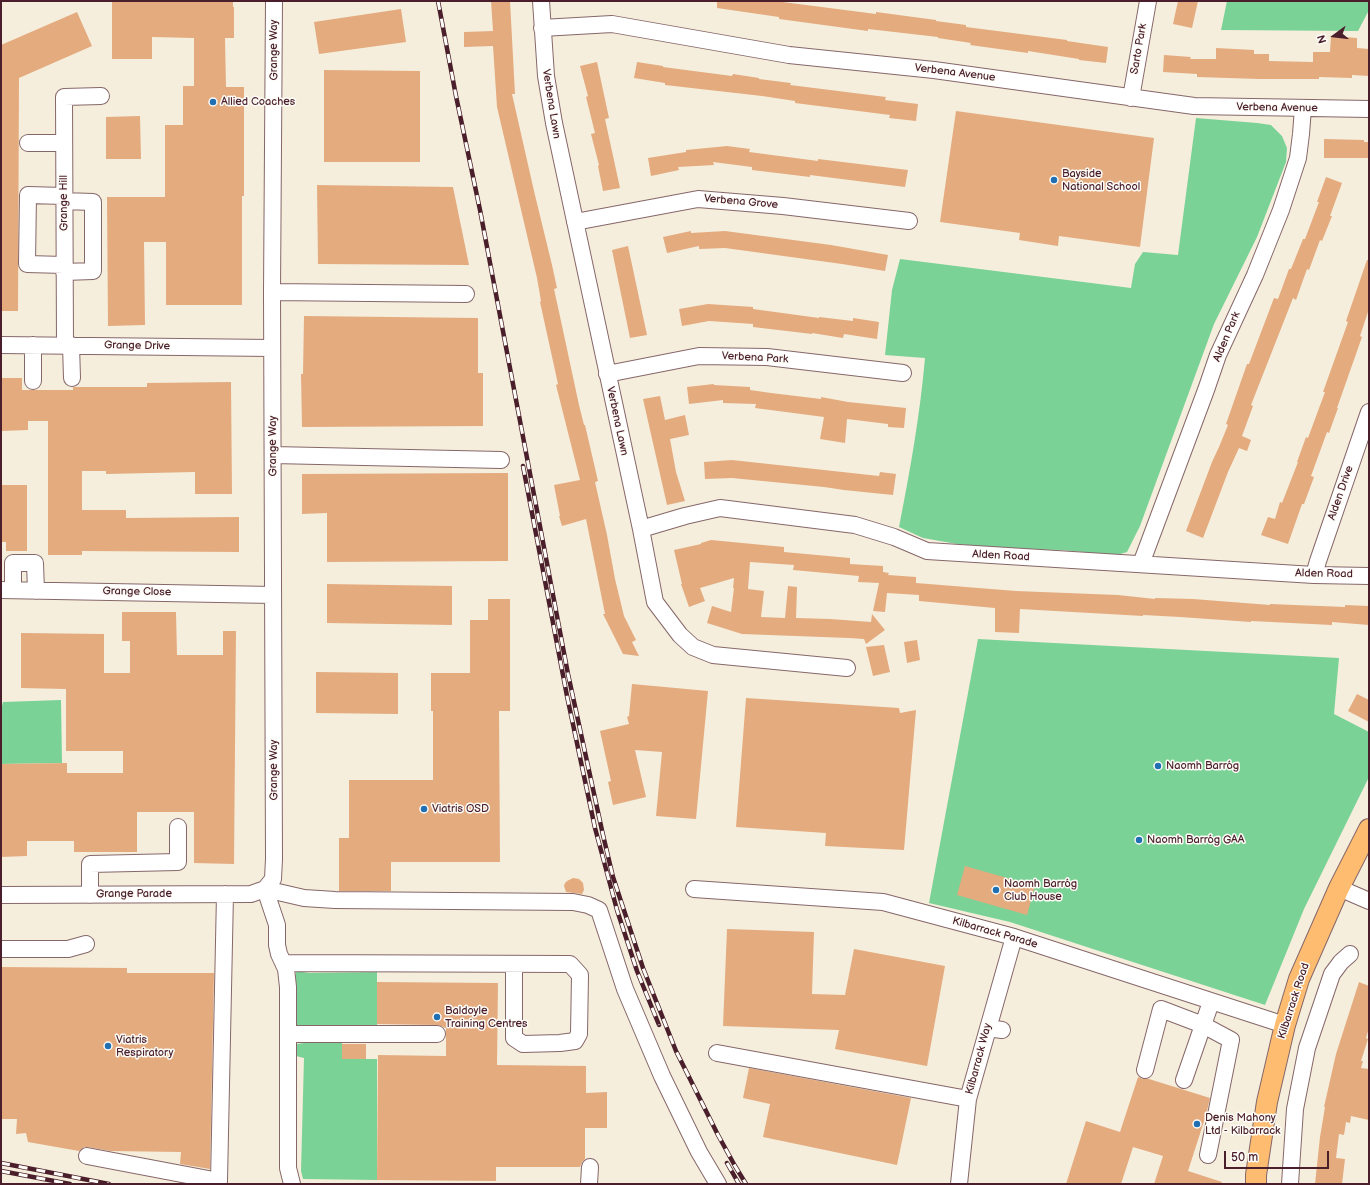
<!DOCTYPE html>
<meta charset="utf-8">
<style>
body{margin:0}
#map{position:relative;width:1370px;height:1185px;overflow:hidden;background:#f5eedc;font-family:"Balsamiq Sans",sans-serif}
canvas{display:block}
.frame{position:absolute;inset:0;border:2px solid #4a1f2b;pointer-events:none}
.north{position:absolute;left:1314px;top:16px;width:40px;height:40px;-webkit-text-stroke:3px #fdfcf7;paint-order:stroke;rotate:255deg;font-size:11px;font-weight:700;line-height:16px;text-align:center;color:#4a1f2b}
.north::after{content:'';display:block;margin:auto;width:14px;height:18px;background:#4a1f2b;clip-path:polygon(50% 0,100% 100%,50% 72%,0 100%)}
.scale{position:absolute;left:1224px;top:1151px;width:105px;height:18px;box-sizing:border-box;border:2px solid #4a1f2b;border-top:0;padding-left:5px;font-size:12px;line-height:14px;white-space:nowrap;color:#4a1f2b;-webkit-text-stroke:3px #fdfcf7;paint-order:stroke}
</style>
<div id="map">
<canvas width="1370" height="1185"></canvas>
<div class="frame"></div>
<div class="north">N</div>
<div class="scale">50 m</div>
</div>
<script>
const g = document.querySelector('canvas').getContext('2d');
g.lineJoin = 'round';
function fillPath(path, color) {
  g.fillStyle = color;
  g.fill(path, 'evenodd');
}
function stroke(path, color, width, dash) {
  g.strokeStyle = color;
  g.lineWidth = width;
  g.lineCap = dash ? 'butt' : 'round';
  g.setLineDash(dash || []);
  g.stroke(path);
}
function label(font, color, halo, rows, align = 'center') {
  g.font = font + ' "Balsamiq Sans",sans-serif';
  g.lineWidth = 3;
  g.setLineDash([]);
  g.textBaseline = 'middle';
  g.strokeStyle = halo;
  g.fillStyle = color;
  for (const [text, x, y, turn = 0] of rows) {
    g.save();
    g.translate(x, y);
    g.rotate((+turn || 0) * Math.PI / 180);
    g.textAlign = isNaN(turn) ? turn : align;
    if (halo) g.strokeText(text, 0, 0);
    g.fillText(text, 0, 0);
    g.restore();
  }
}
fillPath(new Path2D(`
 M1227,1H1369V10L1358,31L1221,30Z
 M1196,118L1257,123L1271,125L1282,136L1287,148L1286,162L1257,237L1214,324L1140,526L1127,552L1117,555L1061,550L1009,549L957,544L923,538L899,527C910,471 920,415 925,358L885,355L892,290L900,259L1131,288L1135,264L1143,252L1178,255Z
 M978,639L1339,658L1334,714L1369,732V777L1304,909L1265,1005L1010,922L929,903Z
 M61,700L62,763L1,764V710L3,702Z
 M297,971L309,973L377,972V1027L301,1030L292,1019V982Z
 M332,1039L342,1042L343,1059H377V1180L303,1179L301,1171L304,1058L292,1055L297,1044Z`), '#7bd296');
fillPath(new Path2D(`
 M112,1H233V7H234V38H225L226,87H244V196H242V305H166V242H144L145,325L108,326L107,197H165V125H183V86H194V38L152,37V59H112Z
 M491,1H510L515,94H512L534,191L552,265L557,288L554,289L561,321L579,405L584,425H585L598,481L595,482L607,535L615,579L624,616L636,640L632,642L639,656L623,654L603,614H605L586,519L562,526L559,516H560L554,485L580,480L556,385L558,384L540,302L541,301L537,278L497,107L493,46L464,47V32L493,31Z
 M717,1H775L876,14V12L936,20V21L966,25V27L1067,40V41L1108,47L1106,63L1079,60V59L1028,51V53L970,45L971,43L938,38V37L868,29V31L779,19V17L717,8Z
 M1178,1H1198L1192,28L1173,24Z
 M401,9L406,42L319,54L314,22Z
 M77,12L92,46L19,78L18,311H1V45Z
 M1331,36L1357,38V48L1369,49V76L1352,75V78L1319,77V79H1259L1197,77V74L1163,72L1164,55L1191,57L1190,59H1216V48L1254,50V54H1269V61L1313,62V52H1330Z
 M597,62L609,118L605,119L620,188L603,191L598,166L599,165L591,134L595,133L586,97L588,96L580,66Z
 M637,62L663,66V67L732,76L733,74L759,78V79L791,83L790,85L886,97L885,100L918,104L916,121L889,118L890,115L795,103V101L762,96L665,85V83L634,78Z
 M324,70L420,71V162H324Z
 M956,111L1154,138L1140,247L1059,236L1058,246L1019,240L1020,233L940,222Z
 M140,116L141,159H106V117Z
 M1324,139L1364,140V142H1369V158H1324Z
 M727,146L750,149L749,152L818,161V159L908,170L905,187L810,175V177L752,170V167L713,162L714,165L678,167L679,170L651,176L648,158L686,152V150Z
 M1326,177L1342,183L1330,216H1332L1322,241L1320,240L1309,270L1307,269L1296,300L1293,298L1251,405L1253,406L1242,436L1251,440L1247,451L1239,448L1228,472L1203,538L1186,531L1212,462L1219,447L1228,425L1226,424L1247,364H1249L1274,298L1278,299L1289,269H1291L1303,239H1305L1319,202H1317Z
 M317,185L453,187L469,265L318,264Z
 M691,231V233L725,231L831,245L888,255L885,271L842,264L725,248L699,249V246L667,253L663,237Z
 M628,246L647,335L630,338L612,250Z
 M1367,260H1369V309L1360,336L1362,337L1337,408H1338L1329,433L1327,432L1311,476L1314,477L1304,504H1302L1288,544L1261,535L1268,517L1275,519L1280,502L1282,503L1298,462H1297L1306,437L1308,438L1325,392H1323L1348,322L1346,321Z
 M708,304L753,307V309L819,318V317L853,321V318L879,322L877,339L844,334L843,338L812,333V334L753,327V324L709,321L682,326L679,309Z
 M304,316L478,318V373H483V426L302,427L301,374H303Z
 M1,378H22V390H73V387H147V383L231,382L232,494H195V472L106,474V471H82V510H126V518L239,517V552L82,551V555H48V421H28V430L1,431Z
 M714,384V385L750,387V390L771,393L821,399V397L848,402L906,408L904,428L888,427V424L847,419L845,443L820,439L824,417L755,408L756,404L723,403V400L689,404L687,387Z
 M660,396L665,420L685,415L689,435L670,439L676,472L685,501L667,505L643,399Z
 M732,460L879,476L880,472L896,474L893,495L844,490L824,487L732,478L705,479L704,462Z
 M508,473V561L327,562V513L302,514V474Z
 M1,485H27V551H6V542H1Z
 M711,540L784,547V552L850,558V564L883,566V572L889,573L888,575L916,577V583L1016,591L1118,595L1155,599V598L1193,599L1270,605V604L1345,607V605L1369,606V625L1332,622V625L1251,621V622L1180,617L1143,615V616L1020,609L1019,633L995,632V608L919,601V595L887,593L885,612L873,611L879,583L858,582L859,576L793,570L794,565L750,562L748,589L764,591L761,617L785,618L788,586L797,587L796,618L830,619L871,622L872,614L885,630L866,644L864,639L849,638L742,634L707,623L712,606L731,612L734,588H733L734,578L700,588L705,601L689,607L681,584H682L674,550L701,544V543Z
 M327,584L452,586V625L327,623Z
 M488,599H510V711H499L500,862H391V891H339V838H349V780H433V711H431V673H470V620H488Z
 M122,612H176L177,655H223V631H236L234,864L194,863V812H137V852H74V841H27V856L1,857V764L67,763V773H123V751H66V689L21,688V633L104,634V673H130V641H122Z
 M917,640L920,660L907,663L904,642Z
 M884,645L890,672L873,676L866,647Z
 M316,672L398,673V714L316,713Z
 M632,684L708,691L696,819L656,816L662,752L635,750L646,797L613,805L608,782L611,781L600,731L629,724L627,717L629,716Z
 M1357,694L1369,700V722L1348,711Z
 M746,698L899,708L900,713L916,710L904,850L825,846L826,833L736,827Z
 M965,866L1035,886L1027,915L957,895Z
 M573,878L579,879L583,883L584,890L582,894L566,892L564,886L565,883L567,881Z
 M727,929L814,932L812,994L845,995L854,949L945,966L927,1066L835,1049L839,1030L723,1026Z
 M1,967L127,968V973H214L210,1169L180,1164L181,1152L110,1151L88,1147H84L79,1151L28,1142L26,1133L16,1134L17,1119H1Z
 M377,982L498,983L497,1065L586,1066V1093L607,1092V1128H585V1159L582,1162L580,1167H496V1181L377,1180L378,1055L446,1056V1028L437,1025L377,1024Z
 M1359,982L1369,986V1028L1366,1038L1368,1039L1361,1061H1363L1361,1068L1369,1069V1120L1351,1116L1350,1123L1346,1122L1344,1135L1339,1134L1336,1158L1345,1159L1342,1184H1315L1320,1137L1325,1107H1324L1336,1054Z
 M342,1044H366V1059H342Z
 M749,1068L911,1098L897,1165L763,1137L770,1104L743,1098Z
 M1138,1077L1143,1079H1149L1210,1098L1206,1115L1188,1171L1222,1182L1221,1184H1154L1163,1156L1133,1147L1121,1184H1066L1086,1121L1120,1132Z`), '#e4ab7f');
const minor = new Path2D(`
 M541,1L546,76L554,123L641,529L655,602L680,635L693,647L713,655L847,668
 M542,28L612,24L789,55L934,70L1194,106L1369,109
 M1131,98L1148,1
 M28,143H64
 M64,196L28,195L27,264L64,265
 M575,222L698,199L783,206L909,221
 M64,272L93,271V202L64,201
 M272,292L466,294
 M1,345L272,348
 M65,345L64,97L101,96
 M71,345L72,378
 M607,374L699,356L767,357L903,373
 M33,381V345
 M273,455L501,460
 M641,529L685,516L720,508L855,525L894,537L927,551L1314,575L1369,576
 M1141,564L1206,390L1218,355L1255,275L1281,210L1298,158L1301,134L1303,108
 M1314,575L1318,561L1369,412
 M1,590L273,595
 M13,590V563H35L36,591
 M1339,888L1369,901
 M265,889L273,879L274,859L272,292L274,1
 M265,889L277,925V945L279,954L286,969L288,987V1168L292,1184
 M694,889L883,902L1014,937L1285,1025
 M1,895L251,894L265,889L304,898L335,900L573,902L588,905L599,910L625,989L662,1076L699,1152L718,1184
 M90,895V864L178,862V827
 M1,949H68L86,944
 M284,963L570,964L580,975L579,1034L575,1041L560,1043L523,1044L514,1038V970L515,964
 M988,1028L1002,1030
 M288,1034H437
 M717,1053L968,1099
 M1145,1070L1161,1009L1203,1025L1184,1080
 M1208,1155L1231,1040L1203,1025L1211,1002
 M87,1156L219,1181L225,894
 M589,1184L590,1167
 M959,1184L968,1099L1014,937
 M1290,1184L1295,1109L1307,1048L1332,974L1341,962L1350,954`);
const major = new Path2D(`
 M1256,1184V1175L1267,1102L1285,1025L1299,979L1339,888L1369,829`);
stroke(minor, '#866769', 18);
stroke(major, '#866769', 22);
stroke(minor, '#fff', 16);
stroke(major, '#febc70', 20);
const rail = new Path2D(`
 M438,1L456,96L480,210L568,674L603,835L613,877L643,968L676,1051L718,1135L735,1166L746,1184
 M523,466L567,696L595,828L617,910L637,971L659,1025
 M1,1163L109,1184
 M727,1163L739,1184
 M1,1171L70,1184`);
stroke(rail, '#4a1f2b', 4.5);
stroke(rail, '#fdfcf7', 3, [9]);
for (const [x, y, r, color] of [
 [213,102,4,"#1f6fb2"],
 [1054,180,4,"#1f6fb2"],
 [1158,766,4,"#1f6fb2"],
 [424,809,4,"#1f6fb2"],
 [1139,840,4,"#1f6fb2"],
 [996,890,4,"#1f6fb2"],
 [437,1017,4,"#1f6fb2"],
 [108,1046,4,"#1f6fb2"],
 [1197,1124,4,"#1f6fb2"]
]) {
  const dot = new Path2D();
  dot.arc(x, y, r, 0, 2 * Math.PI);
  g.fillStyle = color;
  g.fill(dot);
  stroke(dot, '#fdfcf7', 1.5);
}
label('11px', '#4a1f2b', '#fdfcf7', [
 ["Sarto Park",1139,49,-80],
 ["Grange Way",274,50,-90],
 ["Verbena Avenue",955,73,7],
 ["Verbena Lawn",551,104,81],
 ["Verbena Avenue",1277,108,1],
 ["Verbena Grove",741,202,5],
 ["Grange Hill",64,203,-90],
 ["Alden Park",1227,337,-67],
 ["Grange Drive",137,346,1],
 ["Verbena Park",755,358,3],
 ["Verbena Lawn",617,421,78],
 ["Grange Way",273,446,-90],
 ["Alden Drive",1341,493,-71],
 ["Alden Road",1001,556,3],
 ["Alden Road",1324,574,1],
 ["Grange Close",137,592,1],
 ["Grange Way",274,770,-90],
 ["Grange Parade",134,894],
 ["Kilbarrack Parade",995,933,16],
 ["Kilbarrack Road",1294,1001,-72],
 ["Kilbarrack Way",979,1059,-75]
]);
label('11px', '#4a1f2b', '#fdfcf7', [
 ["Allied Coaches",221,102],
 ["Bayside",1062,174],
 ["National School",1062,187],
 ["Naomh Barróg",1166,766],
 ["Viatris OSD",432,809],
 ["Naomh Barróg GAA",1147,840],
 ["Naomh Barróg",1004,884],
 ["Club House",1004,897],
 ["Baldoyle",445,1011],
 ["Training Centres",445,1024],
 ["Viatris",116,1040],
 ["Respiratory",116,1053],
 ["Denis Mahony",1205,1118],
 ["Ltd - Kilbarrack",1205,1131]
], 'left');
</script>
